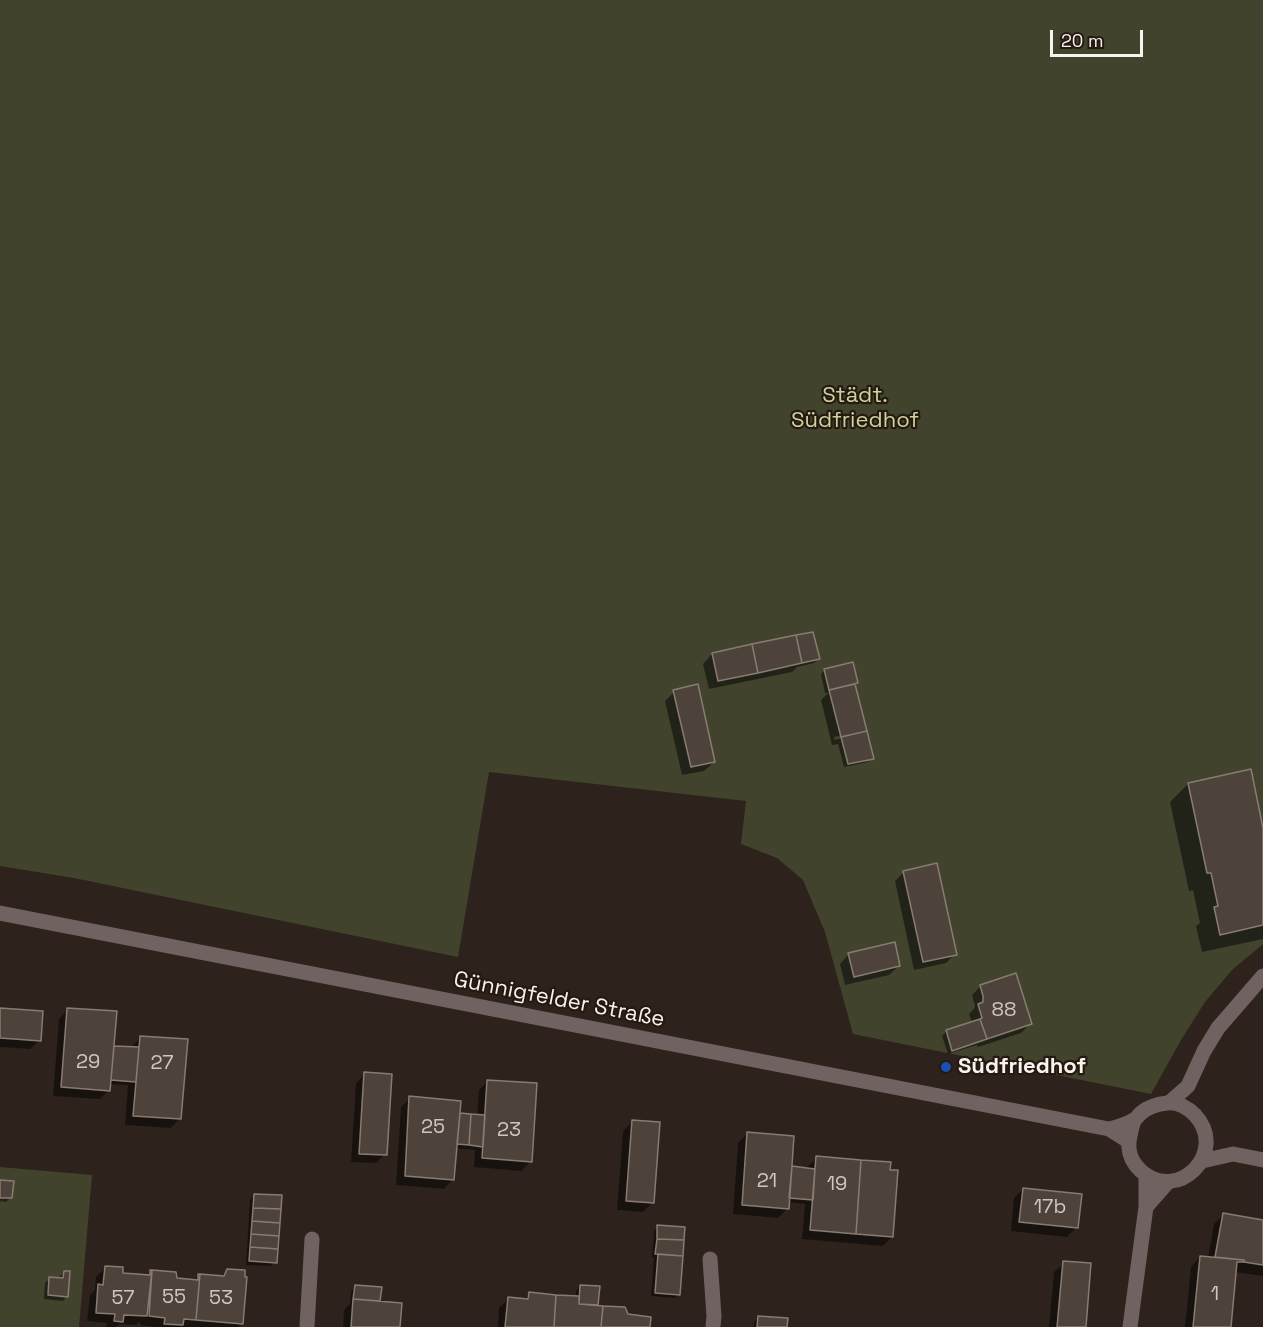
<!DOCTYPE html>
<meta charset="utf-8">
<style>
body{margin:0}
#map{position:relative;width:1263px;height:1327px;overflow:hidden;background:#2e231c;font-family:"Space Grotesk",sans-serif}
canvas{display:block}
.scale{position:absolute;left:1050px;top:30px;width:93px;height:27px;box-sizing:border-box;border:3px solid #f9f2ed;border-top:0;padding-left:8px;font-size:18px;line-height:21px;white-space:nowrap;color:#f9f2ed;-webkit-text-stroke:4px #241a12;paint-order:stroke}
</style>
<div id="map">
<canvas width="1263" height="1327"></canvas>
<div class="scale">20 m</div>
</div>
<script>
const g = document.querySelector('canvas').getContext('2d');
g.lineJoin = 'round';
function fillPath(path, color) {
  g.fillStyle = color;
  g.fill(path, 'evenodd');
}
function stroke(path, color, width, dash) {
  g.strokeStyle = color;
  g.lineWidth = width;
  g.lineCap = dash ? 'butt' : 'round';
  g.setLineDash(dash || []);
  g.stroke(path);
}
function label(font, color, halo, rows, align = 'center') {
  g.font = font + ' "Space Grotesk",sans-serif';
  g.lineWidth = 4.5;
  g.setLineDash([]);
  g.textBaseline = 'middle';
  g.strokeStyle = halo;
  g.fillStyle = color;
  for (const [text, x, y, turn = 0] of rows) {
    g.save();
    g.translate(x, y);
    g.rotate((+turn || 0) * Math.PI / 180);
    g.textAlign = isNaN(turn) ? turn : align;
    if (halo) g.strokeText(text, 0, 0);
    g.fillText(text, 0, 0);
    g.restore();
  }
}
fillPath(new Path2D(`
 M0,0H1263V944L1232,970L1205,1002L1181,1040L1151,1094L853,1034L825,932L803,880L777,858L741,844L746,801L489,772L458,957L74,878L0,866Z
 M0,1167L92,1175L79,1327H0Z`), '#41432d');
fillPath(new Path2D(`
 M712,654L818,659L814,663L797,667L792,672L709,689L703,664Z
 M825,670L856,682L854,685L872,758L868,762L844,767L838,744L832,745L821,700L828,693H825L821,674ZM856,732V735L834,740V737Z
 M674,692L714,762L704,771L682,775L665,701Z
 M1188,784L1263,836V939L1202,952L1196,926L1200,923L1193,890L1189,891L1170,802Z
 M904,872L955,954L946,963L914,970L895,881Z
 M849,954L899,966L889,975L845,985L840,964Z
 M981,986L1030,1024L1021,1033L978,1047L977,1045L948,1054L942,1036L946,1032L972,1023L969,1014L974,1009L975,1006L972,995Z
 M68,1009L112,1047L131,1048L140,1038L180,1118L171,1128L125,1125L128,1085L109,1084V1090L100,1099L53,1096L59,1019Z
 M0,1010L40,1040L30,1049L0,1047Z
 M365,1074L385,1154L376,1163L351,1162L356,1083Z
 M488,1081L530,1162L521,1171L474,1167L475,1150L455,1148L453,1179L444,1189L396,1185L401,1107L410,1098L458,1117L460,1114L477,1116L479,1090Z
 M632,1122L653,1202L643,1212L617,1210L623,1131Z
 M748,1133L790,1170L807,1169V1167L817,1158L889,1171L892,1237L883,1246L802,1239L805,1204L788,1202L787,1209L778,1218L733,1214L738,1143Z
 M0,1182L10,1198L6,1202L0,1201Z
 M1023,1189L1077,1227L1067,1237L1011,1231L1014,1198Z
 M254,1195L276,1262L271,1266L246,1265L250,1200Z
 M1223,1215L1263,1222V1276L1234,1272L1229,1327H1185L1191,1267L1200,1257L1208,1258L1214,1224Z
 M658,1227L679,1294L675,1298L651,1296L654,1258L652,1257L654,1231Z
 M1064,1263L1084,1327H1049L1054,1272Z
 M105,1268L121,1274L146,1276L151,1271L175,1273L176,1279L193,1281L199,1275L221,1277L227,1270L242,1323L238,1327H156L140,1325V1321L136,1325L120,1324L116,1327H106L107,1323L87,1321L90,1295L95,1290L96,1277Z
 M65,1272L67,1296L63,1301L44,1299L45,1283L49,1279H60V1276Z
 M355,1287L379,1300L377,1302L398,1327H343L344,1310L350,1304L351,1291Z
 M580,1287L597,1304L595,1307L627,1316L649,1327H498L499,1308L509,1299L523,1300L529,1294L576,1298V1291Z
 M759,1318L786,1327H754V1322Z`), '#0007');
const building = new Path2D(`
 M813,632L820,659L802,663L796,635Z
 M796,635L802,663L758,673L752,644Z
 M752,644L758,673L718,681L712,653Z
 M853,662L858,683L829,690L824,669Z
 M698,684L715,762L691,767L673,690Z
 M855,684L867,731L841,737L829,690Z
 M867,731L874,759L848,764L841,737Z
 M1251,769L1263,828V925L1220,935L1214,907L1218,906L1211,873H1207L1188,783Z
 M937,863L957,955L923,962L903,871Z
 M895,942L900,966L854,977L848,953Z
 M1016,973L1032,1024L987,1039L980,1019L982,1018L978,1004L983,1002V996L980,985Z
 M0,1008L43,1011L41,1041L0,1038Z
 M67,1008L117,1011L110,1091L61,1087Z
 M980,1019L987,1039L952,1051L946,1030Z
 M140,1036L188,1039L181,1119L133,1116Z
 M114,1046L139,1047L136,1082L111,1080Z
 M364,1072L392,1074L387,1155L359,1154Z
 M487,1080L537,1083L532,1162L482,1158Z
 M409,1096L461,1101L454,1180L405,1176Z
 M460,1113L471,1114L469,1145L457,1144Z
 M471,1114L485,1115L483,1147L469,1145Z
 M632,1120L660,1122L654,1203L626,1201Z
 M747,1132L794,1136L789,1209L742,1205Z
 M816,1156L861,1160L856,1234L810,1230Z
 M861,1160L891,1162L890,1170H898L893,1237L856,1234Z
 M792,1166L815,1169L813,1200L789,1198Z
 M0,1180L14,1181L12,1198H0Z
 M1023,1188L1082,1194L1078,1228L1019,1222Z
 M254,1194L282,1195L281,1209L253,1208Z
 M253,1208L281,1209L280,1223L252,1221Z
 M1223,1213L1263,1220V1265L1244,1262V1260L1215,1257Z
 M252,1221L280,1223L279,1236L251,1234Z
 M657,1225L685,1227L684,1240L657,1239Z
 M251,1234L279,1236L278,1249L250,1247Z
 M657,1239L684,1240L683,1256L655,1254Z
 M250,1247L278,1249L277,1263L249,1261Z
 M658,1254L683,1256L680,1295L655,1293Z
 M1200,1256L1244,1260V1262H1237L1231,1327H1193Z
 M1063,1261L1091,1263L1086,1327H1057Z
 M105,1266L123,1267V1273L150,1275V1270H152L147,1316L124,1315L123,1322L114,1321L115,1314L96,1313L98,1284L103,1285Z
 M227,1269L245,1270V1277H247L243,1324L196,1320L200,1274L224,1276Z
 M152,1270L176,1272L177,1278L198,1280V1274H200L196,1320L184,1319L183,1325L164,1324L165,1318L149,1316Z
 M64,1271H70L68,1297L48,1295L49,1277L63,1278Z
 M355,1285L382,1287L380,1301L353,1299Z
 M580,1285L600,1286L598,1305L579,1304Z
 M529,1292L556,1295L554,1327H505L508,1297L528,1299Z
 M556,1295L579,1296V1304L603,1306L601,1327H554Z
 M353,1299L402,1303L400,1327H351Z
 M603,1306L625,1307L628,1314L651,1317L650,1327H601Z
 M758,1316L788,1318L787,1327H757Z`);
fillPath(building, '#4e433b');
stroke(building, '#887c72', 1.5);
stroke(new Path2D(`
 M1170,1102L1188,1086L1204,1051L1218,1028L1263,976
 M1146,1207L1168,1182
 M710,1259L714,1316L713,1327
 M307,1327L312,1239
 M1130,1327L1146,1207V1175`), '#706260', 15);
stroke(new Path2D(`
 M0,913L1109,1129L1128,1141
 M1109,1129C1117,1127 1128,1124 1135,1119C1137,1118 1139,1115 1141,1113C1148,1107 1158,1104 1167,1103C1178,1102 1188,1108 1195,1115C1229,1152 1178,1204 1141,1171C1124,1155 1128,1140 1134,1120
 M1202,1161L1233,1154L1263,1160`), '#706260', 15);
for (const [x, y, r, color] of [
 [946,1067,6,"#1a4fb4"]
]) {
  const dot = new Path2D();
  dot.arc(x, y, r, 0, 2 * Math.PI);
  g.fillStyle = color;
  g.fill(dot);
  stroke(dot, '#241a12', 2);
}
label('20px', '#cec6c0', null, [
 ["88",1004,1011],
 ["29",88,1063],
 ["27",162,1064],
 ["25",433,1128],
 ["23",509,1131],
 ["21",767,1182],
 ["19",837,1185],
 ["17b",1050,1208],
 ["1",1215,1295],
 ["55",174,1298],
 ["57",123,1299],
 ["53",221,1299]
]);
label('22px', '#ced39c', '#241a12', [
 ["Städt.",855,396],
 ["Südfriedhof",855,421]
]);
label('22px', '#f9f2ed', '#241a12', [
 ["Günnigfelder Straße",559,1000,11]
]);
label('bold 22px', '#f9f2ed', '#241a12', [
 ["Südfriedhof",958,1067]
], 'left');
</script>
